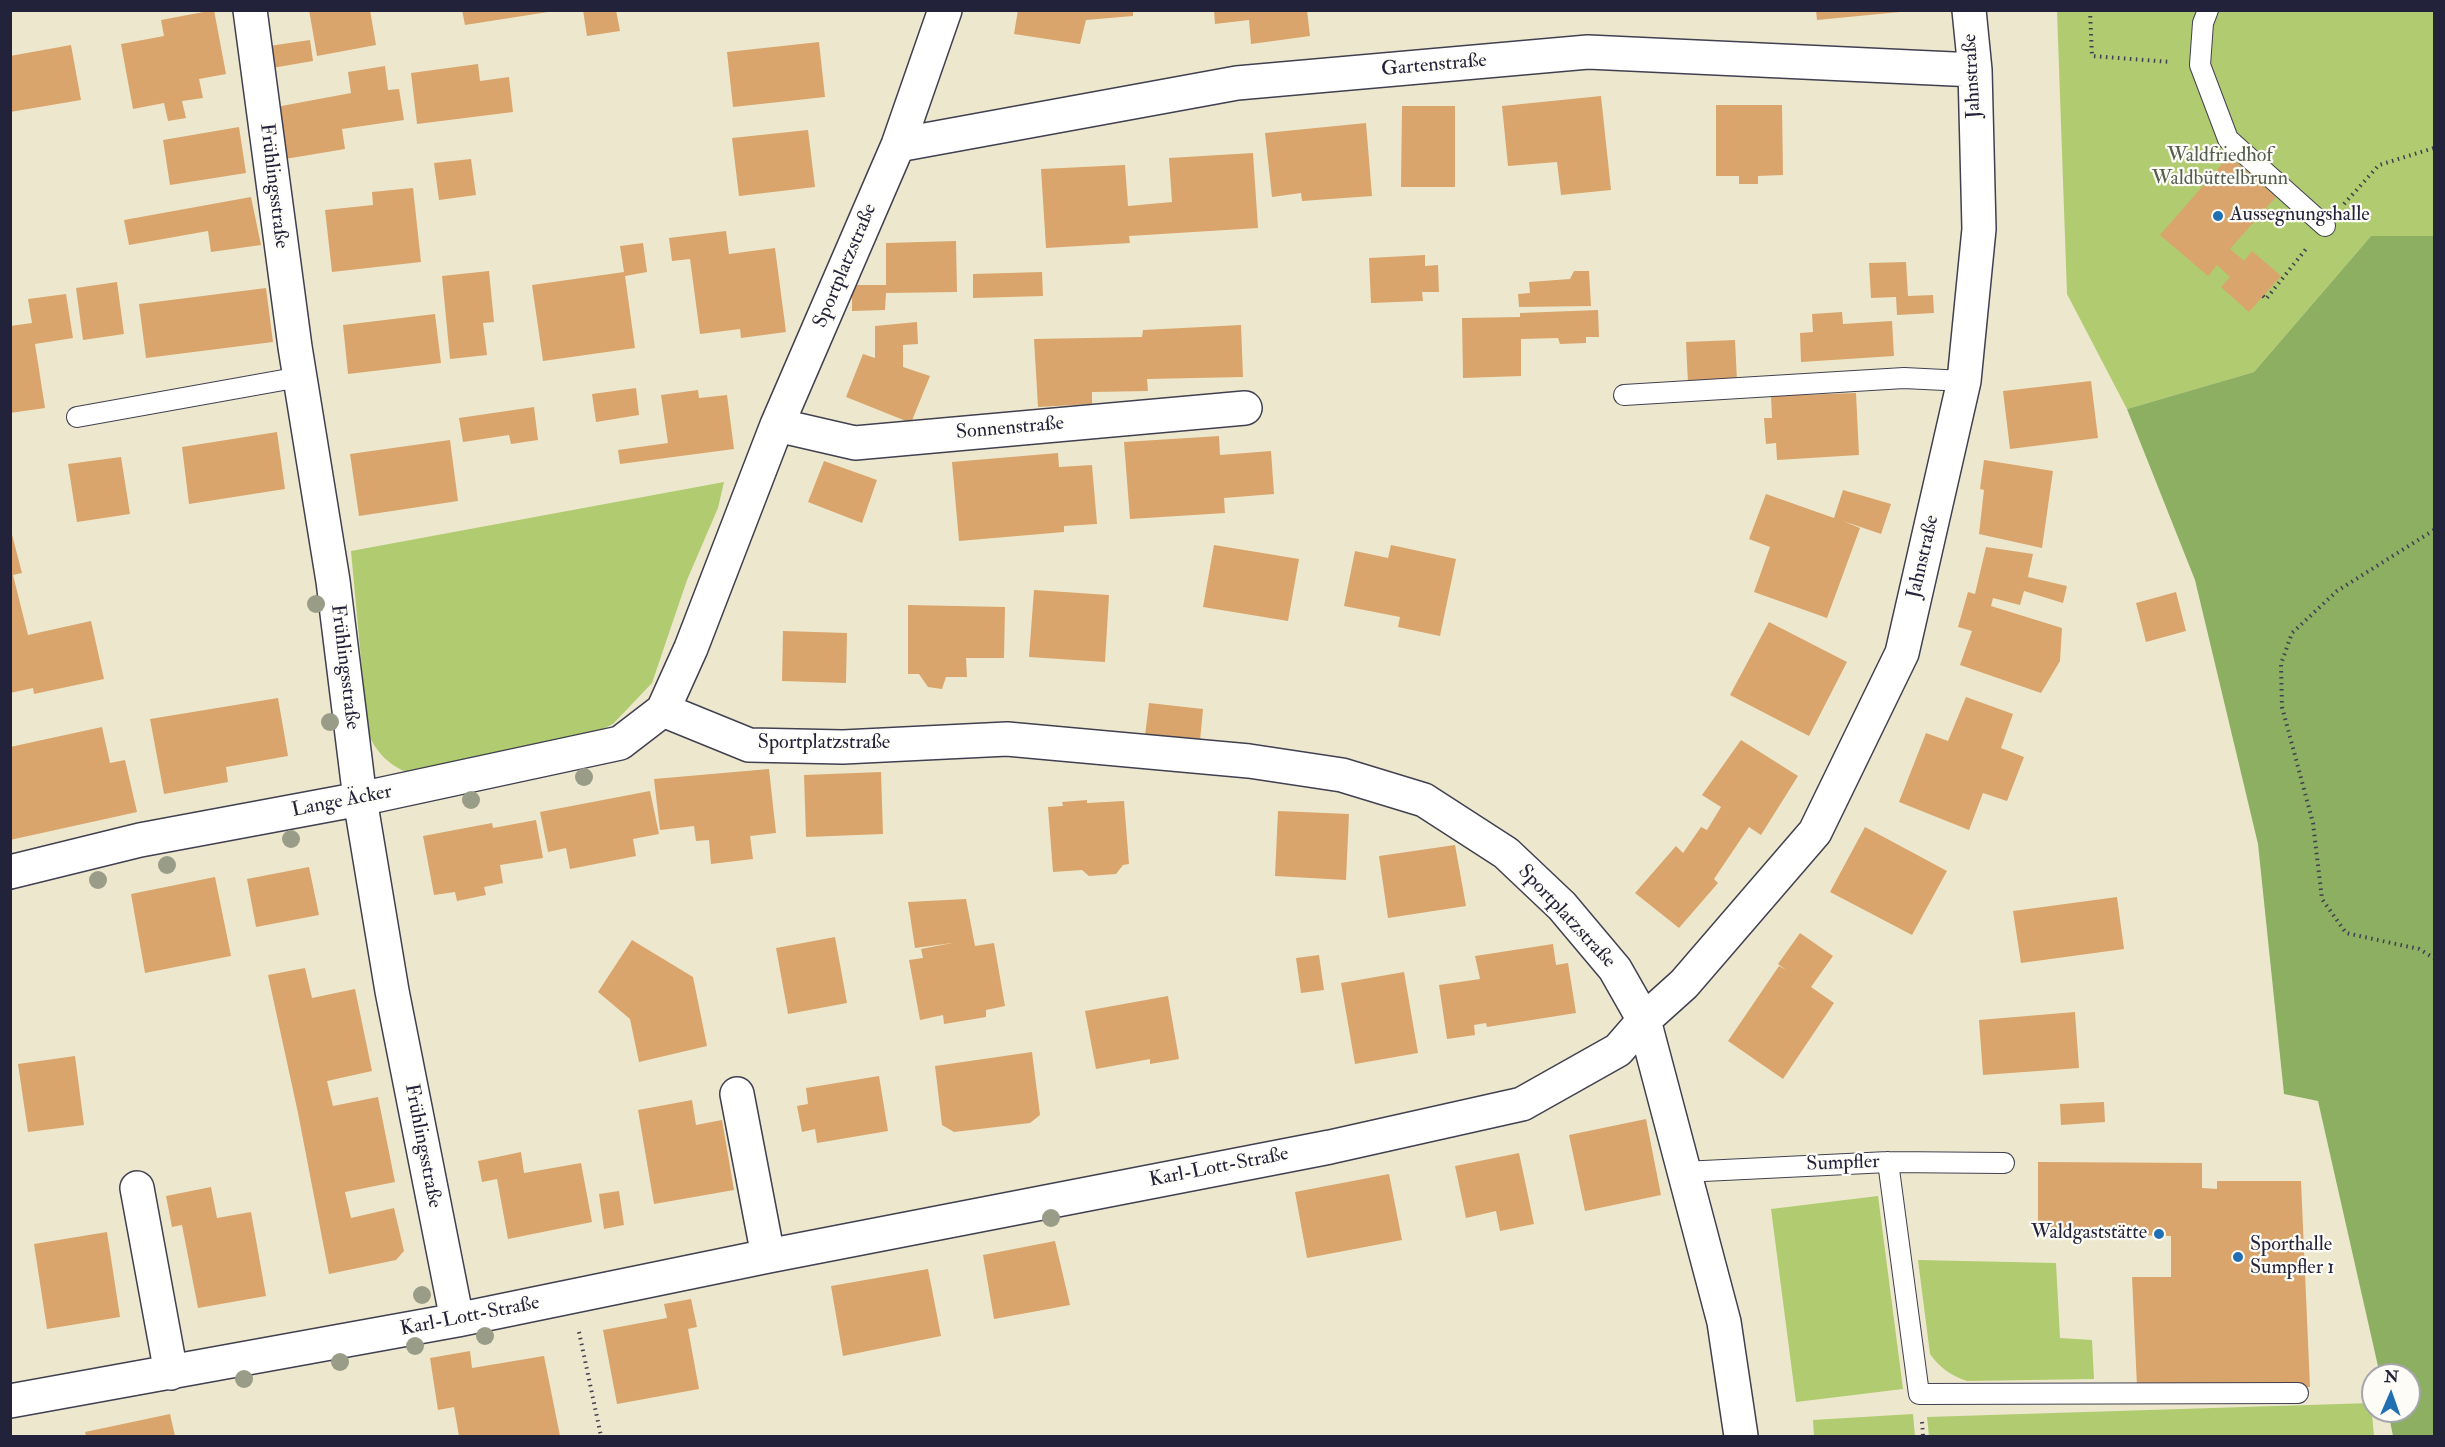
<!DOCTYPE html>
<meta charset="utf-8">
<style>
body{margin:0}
#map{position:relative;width:2445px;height:1447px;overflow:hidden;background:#ede8cd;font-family:"IM FELL Double Pica",serif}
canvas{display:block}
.frame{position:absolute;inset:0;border:12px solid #22223b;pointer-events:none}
.north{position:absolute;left:2361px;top:1363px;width:60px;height:60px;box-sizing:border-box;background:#fdfcf7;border:2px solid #a5a5ac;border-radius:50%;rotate:2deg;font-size:16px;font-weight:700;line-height:24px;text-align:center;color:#22223b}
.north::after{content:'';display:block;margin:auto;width:21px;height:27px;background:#1f6fb2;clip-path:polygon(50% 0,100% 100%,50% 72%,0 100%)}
</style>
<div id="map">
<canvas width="2445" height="1447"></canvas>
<div class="frame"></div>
<div class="north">N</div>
</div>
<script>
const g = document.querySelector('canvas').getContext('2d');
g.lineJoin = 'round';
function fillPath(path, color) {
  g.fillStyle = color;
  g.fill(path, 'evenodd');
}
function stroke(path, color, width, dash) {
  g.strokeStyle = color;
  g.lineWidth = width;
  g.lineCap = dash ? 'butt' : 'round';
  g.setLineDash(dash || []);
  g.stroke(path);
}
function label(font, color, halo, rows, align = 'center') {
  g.font = font + ' "IM FELL Double Pica",serif';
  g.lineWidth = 4.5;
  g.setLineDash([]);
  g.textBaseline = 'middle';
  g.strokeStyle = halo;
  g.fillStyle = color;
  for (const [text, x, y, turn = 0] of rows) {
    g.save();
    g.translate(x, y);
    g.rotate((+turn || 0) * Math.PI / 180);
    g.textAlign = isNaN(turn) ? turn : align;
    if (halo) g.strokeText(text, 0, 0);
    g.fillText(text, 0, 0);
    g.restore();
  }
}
fillPath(new Path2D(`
 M2057,11H2434V236H2371L2254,372L2127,409L2067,294Z
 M724,482L718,508L687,580L652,683L613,724L592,734L408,773C388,764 378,754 368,734L351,551Z
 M1878,1196L1903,1389L1796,1402L1771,1209Z
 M1918,1260L2056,1263L2060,1338L2092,1340L2094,1379L1967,1381C1950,1375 1940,1368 1930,1354Z
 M2371,1403L2374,1436H1929L1927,1417Z
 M1913,1414L1915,1436H1814L1813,1420Z`), '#b1cb70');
fillPath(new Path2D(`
 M2371,236H2434V1436H2393L2388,1411H2409V1375H2380L2318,1101L2284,1094L2258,844L2195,580L2127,409L2254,372Z`), '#8caf62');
fillPath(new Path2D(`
 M214,10L226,74L199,79L203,98L182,101L186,118L168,121L164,103L133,109L121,44L164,36L161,20Z
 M309,10H370L376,45L317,56Z
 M462,10H548V12L465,25Z
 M583,10H616L620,31L587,36Z
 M1018,10H1133V16L1086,20L1080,44L1014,34Z
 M1214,10H1307L1310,36L1251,44L1249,20L1215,24Z
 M1816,10H1900V12L1817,20Z
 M310,40L313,61L272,68L269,46Z
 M819,42L825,97L733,107L727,52Z
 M71,45L81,100L10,112V56Z
 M478,64L480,81L509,77L513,112L417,124L411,73Z
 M385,66L388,90L399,89L404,120L342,129L345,149L285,159L276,107L351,93L348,72Z
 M1601,96L1611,190L1561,195L1557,162L1508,166L1502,106Z
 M1716,105H1782L1783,175L1758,176V184H1739V176H1716Z
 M1402,106H1455V187H1401Z
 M1366,123L1372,196L1302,201L1301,193L1272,197L1265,133Z
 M239,127L246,173L170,185L163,140Z
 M808,130L815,187L739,196L732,138Z
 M1253,153L1258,228L1129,236L1130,243L1046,248L1041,169L1125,165L1128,206L1172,202L1169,158Z
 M2229,156L2276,197L2230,249L2244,261L2252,251L2281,276L2249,312L2221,287L2230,277L2217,265L2208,276L2160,235Z
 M471,159L476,195L439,200L434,163Z
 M413,188L421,262L332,272L325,210L373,205L372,192Z
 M251,197L261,245L211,252L208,231L129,245L124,220Z
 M726,231L729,254L775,248L786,332L741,338L740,329L700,334L690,259L672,261L669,238Z
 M956,241L957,292L886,293L885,310L852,311V285H886V243Z
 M643,243L647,272L625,276L635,348L543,361L532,285L624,272L620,246Z
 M1425,255V266L1438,265L1439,292H1422L1423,301L1371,303L1369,258Z
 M1906,262L1908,296L1933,295L1934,313L1897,315L1896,297L1871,298L1869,263Z
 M489,271L494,322L483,323L487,355L450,359L442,276Z
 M1574,271H1589L1591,306L1519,307L1518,294L1530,293L1529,282L1570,279Z
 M1042,272L1043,296L973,298V274Z
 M117,282L124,334L83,340L76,288Z
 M266,288L273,342L146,358L139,304Z
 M66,294L73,338L35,344L45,408L10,413V326L32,323L28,299Z
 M1598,310L1599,337H1586V343L1560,344L1558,338L1521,339V376L1463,378L1462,318L1520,317V313Z
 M1842,312L1843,324L1892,321L1894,356L1801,362L1800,333L1813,332L1812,314Z
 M435,314L441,363L348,374L343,325Z
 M917,322L918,344L903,345V367L930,376L911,423L846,397L863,354L875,358V326Z
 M1241,325L1243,377L1147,379L1148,391L1092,392V404L1038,407L1034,339L1142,337L1143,330Z
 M1735,340L1737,381L1688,383L1686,342Z
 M2091,381L2098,438L2010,449L2003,391Z
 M636,388L639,415L596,422L592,394Z
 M698,390L699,398L727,395L734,449L620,464L618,450L668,443L661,395Z
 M1856,393L1859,455L1777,460L1776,443L1766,444L1764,418H1772L1771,396Z
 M534,407L538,440L511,444L509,435L463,442L459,418Z
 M277,432L285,489L189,504L182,447Z
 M1219,436L1220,455L1271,451L1274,494L1224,498L1225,513L1130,519L1124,442Z
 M450,440L458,501L359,516L350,454Z
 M1058,453L1059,467L1092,465L1097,524L1064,526V532L959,541L952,462Z
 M121,457L130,514L77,522L68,464Z
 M1984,460L2053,471L2042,548L1979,534L1984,490L1980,489Z
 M824,461L877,480L862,523L808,502Z
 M1843,490L1891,504L1881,534L1843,521L1860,528L1827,618L1754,592L1770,547L1749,539L1766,494L1834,518Z
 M10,527L22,573L13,575L28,635L91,621L104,679L34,694L33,688L10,693Z
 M1214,545L1299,559L1288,621L1203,607Z
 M1391,545L1456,559L1440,636L1398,627L1400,617L1344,606L1355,551L1388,558Z
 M1986,547L2033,554L2028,577L2067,586L2063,603L2024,591L2020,605L1993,598L1991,606L2062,628L2060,661L2041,693L1960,665L1972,631L1958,627L1968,592L1975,594Z
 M1034,590L1109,595L1105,662L1029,657Z
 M2176,592L2186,631L2146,642L2136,603Z
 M908,605L1005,607L1004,658H966L967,677H946L942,689L928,687L919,674H908Z
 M1769,622L1847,662L1809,736L1730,695Z
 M783,631L847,633L846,683L782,681Z
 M1966,697L2013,714L2001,748L2024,757L2007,801L1983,793L1969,830L1899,802L1926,733L1948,741Z
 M278,698L288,756L226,767L228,782L164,794L150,719Z
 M1149,703L1203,709L1200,741L1145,736Z
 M102,727L110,763L125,760L137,812L10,840V747Z
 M1741,740L1798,776L1761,835L1749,827L1714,879L1718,883L1679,928L1635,893L1676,846L1683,853L1701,827L1707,830L1721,807L1702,795Z
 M769,769L776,833L750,836L753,859L711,864L709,840L696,841L694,826L660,830L654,779Z
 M881,772L883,834L806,837L804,775Z
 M650,791L659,834L633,839L636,856L570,869L566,848L548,852L540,812Z
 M1087,800V803L1124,801L1129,864L1123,865L1116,874L1089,876L1082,870L1053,872L1048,807L1063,806L1062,802Z
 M1278,811L1349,814L1346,880L1275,876Z
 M536,820L543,858L500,865L503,883L484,887L486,895L457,901L455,892L434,895L423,836L492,823L493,828Z
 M1865,827L1947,871L1912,935L1830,892Z
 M1455,845L1466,906L1388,918L1379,856Z
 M309,867L319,915L256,927L247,879Z
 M215,877L231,956L145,973L131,894Z
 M2117,897L2124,949L2021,963L2013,911Z
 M966,899L975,946L994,943L1005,1006L986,1010V1017L944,1024L943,1015L920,1020L909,960L923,958L921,949L952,943L915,948L908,902Z
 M1800,933L1833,956L1811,987L1834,1003L1783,1079L1728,1041L1779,966L1786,970L1778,964Z
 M835,937L847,1003L788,1014L776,948Z
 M632,940L693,977L707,1046L639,1062L630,1019L598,992Z
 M1553,944L1556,965L1568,963L1576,1013L1487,1027L1486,1023L1474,1025L1475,1035L1447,1039L1439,985L1480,979L1475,956Z
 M1319,955L1324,990L1301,993L1296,958Z
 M305,968L312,998L355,989L372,1071L327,1081L333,1106L378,1097L395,1182L345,1192L351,1218L394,1208L404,1251L396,1260L329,1274L298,1113L268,975Z
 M1404,972L1418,1053L1355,1064L1341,983Z
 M1168,996L1179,1059L1150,1064V1059L1096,1069L1085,1011Z
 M2075,1012L2079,1068L1983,1075L1979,1020Z
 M1032,1052L1040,1115L1030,1123L954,1132L942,1125L935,1066Z
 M75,1056L84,1125L28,1132L18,1064Z
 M879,1076L888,1131L817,1143L815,1129L802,1132L797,1106L808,1104L806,1088Z
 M692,1100L696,1125L722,1120L734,1190L654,1204L638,1110Z
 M2104,1102L2105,1122L2061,1125L2060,1104Z
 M1646,1119L1661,1195L1585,1211L1569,1135Z
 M521,1152L524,1173L581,1163L592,1222L508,1239L497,1179L482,1182L478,1161Z
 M1519,1153L1534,1224L1500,1231L1496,1211L1466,1218L1455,1166Z
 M2038,1162L2202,1163V1188L2217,1189V1181H2301L2310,1387H2137L2132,1277H2171V1236L2038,1233Z
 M1389,1174L1402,1240L1307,1258L1295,1192Z
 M211,1187L217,1218L251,1212L266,1296L198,1308L182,1225L172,1227L166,1196Z
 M619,1191L624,1225L604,1229L599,1194Z
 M107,1232L120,1317L47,1329L34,1244Z
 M1055,1241L1070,1305L994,1319L983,1255Z
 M928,1269L941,1336L843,1356L831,1286Z
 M691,1299L697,1327L688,1329L699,1389L617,1404L603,1330L667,1318L664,1304Z
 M470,1351L472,1368L544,1356L560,1436H459L454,1407L438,1410L430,1358Z
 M170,1414L175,1436H86L85,1432Z`), '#d9a56c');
const lane = new Path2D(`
 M2208,10L2203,23L2200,65L2228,139L2325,226
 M1624,395L1904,378L1964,381
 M77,417L300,377
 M1888,1162L1919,1394L2298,1393
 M1683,1172L1888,1162L2004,1163`);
const street = new Path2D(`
 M250,10L295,347L333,581L360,799L392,991L457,1320
 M898,145L1237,83L1588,52L1975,70
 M777,425L855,443L1245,408
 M663,710L749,745L843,747L1007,739L1249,761L1342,775L1424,800L1506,853L1562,906L1615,969L1644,1020L1724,1322L1741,1436
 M10,872L140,840L360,799L620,743L663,710L691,648L777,425L898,145L945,10
 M737,1094L768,1256
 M137,1188L171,1373
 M10,1401L457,1320L768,1256L1330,1147L1522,1104L1618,1050L1644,1020L1684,984L1815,832L1902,653L1964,381L1979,229L1975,70L1969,10`);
stroke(lane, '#404051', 22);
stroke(street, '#404051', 36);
stroke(new Path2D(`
 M2090,10L2092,56L2171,62
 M2344,204L2379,165L2434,148
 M2263,296L2266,299L2306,249
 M2434,530L2337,591L2292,633L2281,664L2282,707L2313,823L2322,899L2346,933L2419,949L2434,958
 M579,1332L601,1436
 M1922,1422L1923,1436`), '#404051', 4, [1.5, 4.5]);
stroke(lane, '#fff', 20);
stroke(street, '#fff', 33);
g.fillStyle = '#999c87';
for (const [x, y] of [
 [316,604],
 [330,722],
 [584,777],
 [471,800],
 [291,839],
 [167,865],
 [98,880],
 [1051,1218],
 [422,1295],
 [485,1336],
 [415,1346],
 [340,1362],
 [244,1379]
]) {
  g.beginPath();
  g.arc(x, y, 9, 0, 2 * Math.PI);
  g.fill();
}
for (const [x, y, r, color] of [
 [2218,216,6,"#1f6fb2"],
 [2159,1234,6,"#1f6fb2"],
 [2238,1257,6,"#1f6fb2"]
]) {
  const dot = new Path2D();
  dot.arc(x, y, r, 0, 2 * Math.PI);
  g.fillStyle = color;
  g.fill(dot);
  stroke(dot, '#fdfcf7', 2);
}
label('20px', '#22223b', '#fdfcf7', [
 ["Gartenstraße",1434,66,-5],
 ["Jahnstraße",1973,76,-93],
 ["Frühlingsstraße",273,186,83],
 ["Sportplatzstraße",846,266,-67],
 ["Sonnenstraße",1010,429,-5],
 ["Jahnstraße",1924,557,-77],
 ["Frühlingsstraße",344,667,83],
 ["Sportplatzstraße",824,744],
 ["Lange Äcker",342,802,-11],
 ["Sportplatzstraße",1566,917,47],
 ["Frühlingsstraße",422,1146,79],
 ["Sumpfler",1843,1164,-2],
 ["Karl-Lott-Straße",1219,1168,-11],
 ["Karl-Lott-Straße",470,1317,-11]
]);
label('20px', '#545d4e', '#fdfcf7', [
 ["Waldfriedhof",2220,157],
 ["Waldbüttelbrunn",2220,180]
]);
label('20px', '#22223b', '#fdfcf7', [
 ["Aussegnungshalle",2230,216],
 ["Waldgaststätte",2147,1234,"right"],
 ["Sporthalle",2250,1246],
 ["Sumpfler 1",2250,1269]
], 'left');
</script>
